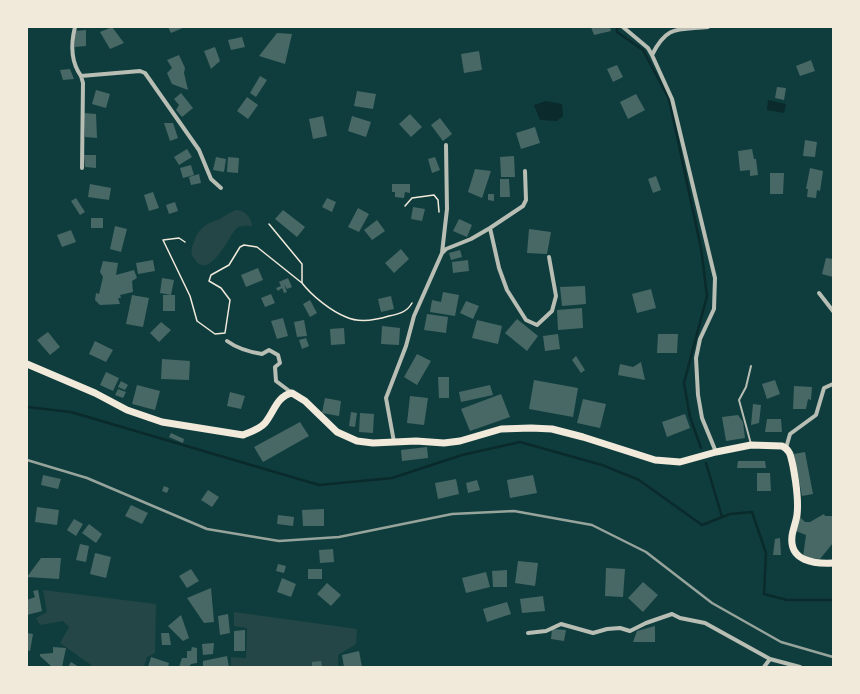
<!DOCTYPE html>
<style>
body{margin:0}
#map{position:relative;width:860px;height:694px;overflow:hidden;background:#0f3d3e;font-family:"Alegreya Sans",sans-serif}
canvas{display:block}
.frame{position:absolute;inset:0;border:28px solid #f1e9da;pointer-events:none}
</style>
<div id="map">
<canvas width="860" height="694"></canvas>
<div class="frame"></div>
</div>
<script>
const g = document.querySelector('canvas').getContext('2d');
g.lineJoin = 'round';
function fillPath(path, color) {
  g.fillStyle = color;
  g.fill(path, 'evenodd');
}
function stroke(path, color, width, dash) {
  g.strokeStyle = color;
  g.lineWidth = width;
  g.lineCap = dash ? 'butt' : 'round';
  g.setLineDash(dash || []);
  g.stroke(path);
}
fillPath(new Path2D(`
 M236,210C245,210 251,217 252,226C247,226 241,225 237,228C229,234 209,285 193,257C190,253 192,246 194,242C198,228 207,223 220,219C225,216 230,212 236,210Z
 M43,590L156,604L155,653L147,657L144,667H94L60,643L69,627L63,621L40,625L36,618L47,612Z
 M234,612L357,629L356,644L338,655V667H231V657L246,658L247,628L234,626Z`), '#244646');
fillPath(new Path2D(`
 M768,100L786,104L784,113L767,110Z
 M546,101L562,104L563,116L557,121L540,120L534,105Z`), '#0a2a2b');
stroke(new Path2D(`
 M617,27V32L643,50L669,99L701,248L707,296L684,383L690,417L701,448
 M27,407L71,412L319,485L392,478L462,455L520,442L602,465L639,480L702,525L730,514L752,512L766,553L764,594L787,600H833
 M706,463L722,517`), '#0a2a2b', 2.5);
fillPath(new Path2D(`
 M112,27L124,43L110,49L100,32Z
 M168,27H185L171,33Z
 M591,27H610L611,31L594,35Z
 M86,30V46L75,47V31Z
 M277,33L292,34L285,64L259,56Z
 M242,37L245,47L231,50L228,40Z
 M215,47L220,61L211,69L204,51Z
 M479,51L482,70L464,73L461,54Z
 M179,55L185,68L184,73L188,90L172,84L167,73L172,68L167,60Z
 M811,60L815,71L800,76L796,66Z
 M617,65L623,77L613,82L607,69Z
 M70,69L74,79L63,80L60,70Z
 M260,76L267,80L256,97L250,93Z
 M777,87L786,88L784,100L775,98Z
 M96,90L110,94L106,108L92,104Z
 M357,91L376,94L373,109L354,106Z
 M181,93L193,108L182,117L176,110L179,105L174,99Z
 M636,94L645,110L628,119L620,102Z
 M247,97L258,105L248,119L237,111Z
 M84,113L96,114L97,138L85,137Z
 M410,114L422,127L411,137L399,124Z
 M323,116L327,136L313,139L309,119Z
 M352,116L371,122L366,137L348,131Z
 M440,118L452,134L443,141L431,125Z
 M164,123H173L178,138L170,141Z
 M535,127L540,143L521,149L516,133Z
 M805,140L817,142L815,157L803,156Z
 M187,149L192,157L179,165L174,157Z
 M752,149L754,159H756L758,175L750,176V170L740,171L738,151Z
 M84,155H96V168L85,167Z
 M514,156L515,177H501L500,157Z
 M216,157L226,159L224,172L213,170Z
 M228,157L239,158L238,173L227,172Z
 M435,157L440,170L432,173L428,159Z
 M191,165L194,175L183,178L180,168Z
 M810,168L823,171L820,191L817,190L816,198L807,197L808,189H806Z
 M475,169L491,171L482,198L468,192Z
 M770,173H784L783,194H770Z
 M199,174L201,183L191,185L189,177Z
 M656,176L661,190L653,193L648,179Z
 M500,179H509L510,197H500Z
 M90,184L111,188L109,200L88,197Z
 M392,184H410V193L405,192L404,198L395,197V192H392Z
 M153,192L159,208L149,211L144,195Z
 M488,194H494V201L488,200Z
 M76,198L85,212L80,215L71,201Z
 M327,198L336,202L332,212L322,207Z
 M175,202L178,211L169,214L166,205Z
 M413,207L425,209L422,221L411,219Z
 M358,208L369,214L359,232L348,227Z
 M283,210L305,227L297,237L275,219Z
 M91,218H103V228H91Z
 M459,219L472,225L467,237L453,231Z
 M377,220L385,231L372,240L364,230Z
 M115,226L127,229L121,252L110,249Z
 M529,229L551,232L547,254L527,253Z
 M71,230L76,242L62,247L57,235Z
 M401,249L409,259L394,273L385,263Z
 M460,250L462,257L451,260L449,253Z
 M826,258L833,259V277L822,274Z
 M153,260L155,271L138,274L136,263Z
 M468,260L469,271L453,273L452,262Z
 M103,261L118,263L116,275L134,270L137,278L132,281L133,292L120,295L121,298H118L120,304L100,305L95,300L96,293L99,294L103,277L100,272Z
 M258,268L263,280L246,287L241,275Z
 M162,278L174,280L171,295L160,293Z
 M288,278L292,287L287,289L284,284L287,292L284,293L282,288L278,291L276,288L281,286L279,282Z
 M585,286L586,304L562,306L560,287Z
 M651,289L656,308L637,313L632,294Z
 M443,292L459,295L455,316L430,312L432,300L441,302Z
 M271,294L275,303L265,307L261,298Z
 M132,295L149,298L143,327L126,324Z
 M163,295H175V311H163Z
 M391,296L394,309L381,312L378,299Z
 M310,300L317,313L310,317L303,304Z
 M466,301L479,306L473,319L460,313Z
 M582,308L583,328L558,330L557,310Z
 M427,314L448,317L446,333L424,330Z
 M283,318L288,336L277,339L271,321Z
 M517,319L538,336L527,351L505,333Z
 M304,320L307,336L297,337L294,322Z
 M477,320L502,326L498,344L472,338Z
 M161,322L171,330L159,342L150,333Z
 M382,326L400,328L399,345L381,344Z
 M344,328L345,344L331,345L330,329Z
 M48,332L60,347L50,355L37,340Z
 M558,334L560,349L545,351L543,336Z
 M658,334H678L677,353H657Z
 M306,338L309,346L302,349L299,340Z
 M95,341L113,350L106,362L89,354Z
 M417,354L431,361L417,385L404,377Z
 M576,356L585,370L581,373L572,360Z
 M162,359L190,361L189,380L161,379Z
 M641,362L645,380L618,375L620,364L633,367Z
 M106,372L119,378L113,391L100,385Z
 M438,377H449V398H439Z
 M534,380L578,388L573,417L529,409Z
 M775,380L780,394L767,399L762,384Z
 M121,381L128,385L125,390L118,387Z
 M137,385L160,391L155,410L132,404Z
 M490,385L493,395L461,402L459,392Z
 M794,386L812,387L811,400L808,399L806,409H793Z
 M118,389L126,392L123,398L115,395Z
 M230,392L245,396L241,409L227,406Z
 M501,394L510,417L470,431L461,409Z
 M410,396L428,398L424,425L407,423Z
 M325,398L341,401L339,416L322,413Z
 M583,399L606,404L600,428L577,423Z
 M753,404L761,405L759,423L751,425Z
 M351,412L357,413L355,427L349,426Z
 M360,413L374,414L373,433L359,432Z
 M685,414L690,428L667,437L662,422Z
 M738,415L743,422L745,438L726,441L722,417Z
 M767,419H781L782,432H765Z
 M300,422L309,436L263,462L254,447Z
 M171,433L184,439L183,443L169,437Z
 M427,447L428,458L402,461L401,450Z
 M805,452L813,494L802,496L794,454Z
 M738,461H765L766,468H737Z
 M757,473H770L771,491H757Z
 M43,475L61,479L58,489L41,485Z
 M533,475L537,493L510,498L507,480Z
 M456,479L459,494L438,499L435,483Z
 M477,480L480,490L468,493L466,483Z
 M164,486L169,488L167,493L162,491Z
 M208,490L219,497L212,507L201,500Z
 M131,505L148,513L142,524L125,516Z
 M37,507L59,510L57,525L35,522Z
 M324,509V526H303L302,510Z
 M824,514L825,516H833V543L820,559L803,557L806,535L796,531L800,517L805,522H810Z
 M278,515L294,517L293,526L277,524Z
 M74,519L83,524L76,536L67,530Z
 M89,524L102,534L96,543L82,533Z
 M780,538L781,555H773L775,539Z
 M80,544L89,546L86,562L76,560Z
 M333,549L334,562L320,563L319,550Z
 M95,553L111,557L106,578L90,574Z
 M41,558H61L59,579L27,577Z
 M518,561L538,563L535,586L515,583Z
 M278,564L286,566L284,573L276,571Z
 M606,568L625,569L623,597L605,596Z
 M191,569L199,581L187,588L179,576Z
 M308,569H322V579H308Z
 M507,570V587H493L492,571Z
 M486,572L490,587L466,593L462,578Z
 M282,578L296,584L291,597L277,592Z
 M643,582L658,595L643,612L628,598Z
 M327,583L341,595L331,606L317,594Z
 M211,588L214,622L204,623L187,598Z
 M38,590L42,611L27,615V600L35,597L33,591Z
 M543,596L545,611L522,613L520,599Z
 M507,602L511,614L487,622L483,609Z
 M228,614L230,633L220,635L218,616Z
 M181,615L189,638L183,641L168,626Z
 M655,626V642H633L637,631Z
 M552,629L566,630L564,641L551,639Z
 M245,630V651H234V631Z
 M27,633L33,634L30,651L27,650Z
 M161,633H169L171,645H162Z
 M214,643L213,654L203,655L202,644Z
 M53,647L66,648L62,667H52L40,656V654L53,653Z
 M192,647L197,648V663L191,664L189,667H179L182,658H187V651H191Z
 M359,651L362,667H344L342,655Z
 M227,656L229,667H203V661Z
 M151,657L169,663L168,667H148Z
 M321,661L322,667H312V662Z
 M71,662L79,667H68Z`), '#486865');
stroke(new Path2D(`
 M405,206L412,198L434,195L438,200L439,212
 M185,242L179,238L163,240L190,296L197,321L215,334L225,333L230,300L221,288L209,281L211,275L229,265L240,247L244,245L257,247L302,283V264L269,224
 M302,283C312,296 331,311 346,317C359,323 376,320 389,316C399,314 407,312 412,303`), '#f1e9da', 1.5);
stroke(new Path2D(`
 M751,366L746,387L739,400L751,444`), '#b8beb3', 2);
stroke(new Path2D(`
 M75,27C71,43 71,62 81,76L140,71L145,73L199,150L211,179L221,188
 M623,27L648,48L652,55
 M708,27C677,30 667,25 652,55L672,99L715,278L714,309L700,339L696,358L698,395L702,418L716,452
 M81,76L83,83L82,168
 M490,228L523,206L526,200L525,171
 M442,253L447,209L446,145
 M819,293L833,311
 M227,341C238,349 249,352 262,354L269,350L278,355L280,363L275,367L276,381L292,393
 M394,442L386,398L406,346L414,316L442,253L446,249L471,239L490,228L499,268L507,290L526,320L537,325L552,311L556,296L549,257
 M786,448L790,434L816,415L824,388L833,384
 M528,633L546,631L561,624L593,633L607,629L620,628L630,631L646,623L672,614L680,618L705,623L770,659
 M764,667L770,659L800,667`), '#b8beb3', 4);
stroke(new Path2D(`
 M27,364L95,393L127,410L162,422L243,435C250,432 260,429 265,423C274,412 277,396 292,393L305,401L337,432L357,441L373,443L416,441L444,443L460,441L501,429L531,428L552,429L583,437L655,460L680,462L716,452L751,445L782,446C791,450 791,458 793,466C796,482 799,499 797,515C796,522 793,529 792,536C789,561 814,564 833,563`), '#f1e9da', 7);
stroke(new Path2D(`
 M27,460L87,478L207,529L279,541L339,537L452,514L514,511L592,525L646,552L712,603L781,642L833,657`), '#97a49c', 2.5);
</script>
